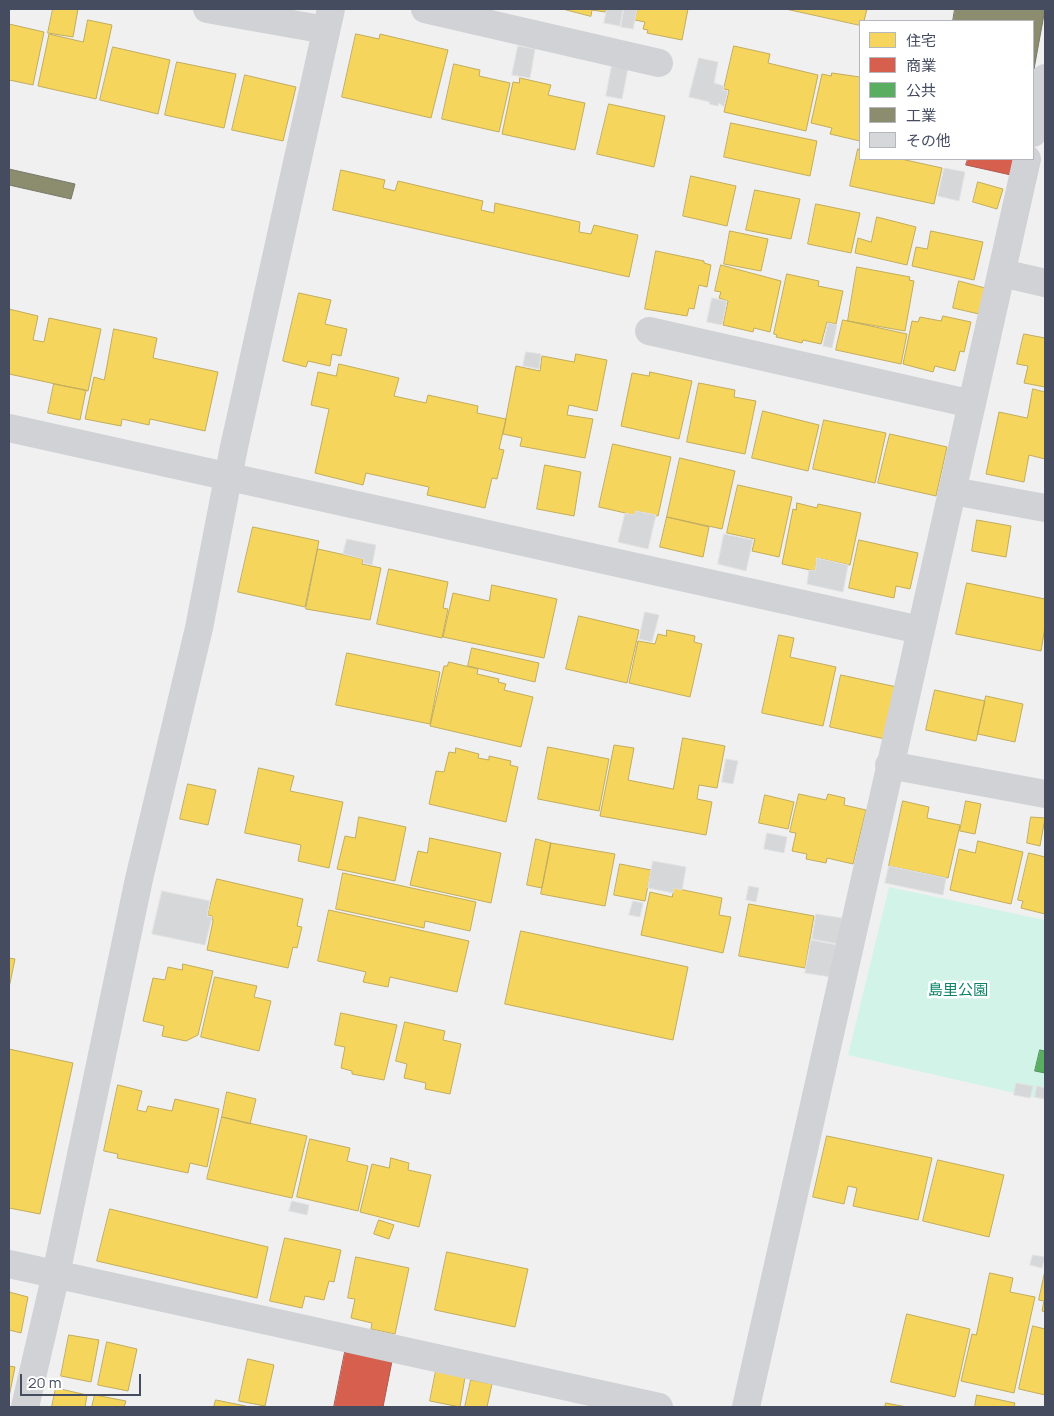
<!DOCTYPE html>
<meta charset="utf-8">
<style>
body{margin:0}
#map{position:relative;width:1054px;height:1416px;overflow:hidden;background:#f1f0f0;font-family:Manrope,"Noto Sans JP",sans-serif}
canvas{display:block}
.frame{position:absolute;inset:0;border:10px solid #454c5f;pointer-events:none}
.legend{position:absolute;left:859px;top:20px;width:175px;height:140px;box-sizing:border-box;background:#fff;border:1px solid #b5b7bf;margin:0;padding:6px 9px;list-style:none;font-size:15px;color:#454c5f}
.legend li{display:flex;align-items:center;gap:10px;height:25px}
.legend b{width:25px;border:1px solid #b5b7bf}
.scale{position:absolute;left:20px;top:1374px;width:121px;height:22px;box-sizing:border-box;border:2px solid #454c5f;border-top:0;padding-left:6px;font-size:15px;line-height:18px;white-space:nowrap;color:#454c5f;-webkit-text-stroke:4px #fff;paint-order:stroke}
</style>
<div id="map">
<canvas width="1054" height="1416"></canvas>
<div class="frame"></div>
<ul class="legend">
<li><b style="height:14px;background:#f6d55c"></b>住宅</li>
<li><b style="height:14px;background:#d6604d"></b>商業</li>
<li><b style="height:14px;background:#5aae61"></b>公共</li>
<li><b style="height:14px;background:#8c8c6e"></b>工業</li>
<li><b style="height:14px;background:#d6d7d9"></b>その他</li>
</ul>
<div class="scale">20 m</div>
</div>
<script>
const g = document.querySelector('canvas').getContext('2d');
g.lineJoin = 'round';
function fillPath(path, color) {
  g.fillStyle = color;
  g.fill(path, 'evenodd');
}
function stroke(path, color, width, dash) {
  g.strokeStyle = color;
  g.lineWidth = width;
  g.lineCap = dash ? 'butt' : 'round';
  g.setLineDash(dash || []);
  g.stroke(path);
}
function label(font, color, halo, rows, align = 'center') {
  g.font = font + ' Manrope,"Noto Sans JP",sans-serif';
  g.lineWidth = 5;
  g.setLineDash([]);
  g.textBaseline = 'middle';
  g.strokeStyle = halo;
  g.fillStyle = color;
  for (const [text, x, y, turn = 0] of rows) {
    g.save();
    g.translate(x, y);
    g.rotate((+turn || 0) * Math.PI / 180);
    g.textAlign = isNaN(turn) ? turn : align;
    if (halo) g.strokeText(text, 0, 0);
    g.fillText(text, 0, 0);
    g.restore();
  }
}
fillPath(new Path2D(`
 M889,887L1045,920V1100L848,1055Z`), '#d2f3e7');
const homes = new Path2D(`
 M53,9H78L73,37L48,33Z
 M563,9H606L605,12L592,10L591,16Z
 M638,9H688L682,40L647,33L648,30L643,29L645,22L635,20Z
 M786,9H867L864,21H860V25Z
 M88,20L112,25L96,99L38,86L49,34L83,42Z
 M9,24L44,32L33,85L9,80Z
 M356,34L379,39L380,34L448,50L431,118L342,97Z
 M734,46L770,54L768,63L818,75L806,131L724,112L729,90L724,89Z
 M113,47L170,60L158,114L100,100Z
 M177,62L236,74L224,128L165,115Z
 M454,64L480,70L479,76L510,83L499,132L442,119Z
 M832,73L860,77V141L830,134L832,128L811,123L822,74L831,76Z
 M245,75L296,87L283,141L232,130Z
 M520,78L551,85L548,95L585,103L575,150L502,134L513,82L519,83Z
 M609,104L665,116L654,167L597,154Z
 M731,123L817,141L810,176L724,157Z
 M858,149L860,150V159H901L942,168L934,204L850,186Z
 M341,170L385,180L383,188L395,191L398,181L483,201L481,210L494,213L495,203L580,222L579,232L591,234L594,225L638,235L629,277L333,210Z
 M691,176L736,186L727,226L683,216Z
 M978,182L1003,189L997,209L973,202Z
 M755,190L800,199L791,239L746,230Z
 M816,204L860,213L851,253L808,244Z
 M877,217L916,227L907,265L855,253L858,238L871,242Z
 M730,231L768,239L761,271L724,264Z
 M931,231L983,242L974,280L912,266L916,247L927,249Z
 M656,251L704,261V263L711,265L707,287L699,285L694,309L689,308L687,316L645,309Z
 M721,265L781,281L770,332L754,328L753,332L723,325L728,301L719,298L721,292L715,291Z
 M857,267L910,277L909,280L914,281L905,331L848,321Z
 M787,274L819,281L818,286L843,291L836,324L827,322L821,344L803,340L802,343L776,337L777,335L774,334Z
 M959,281L985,288L979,314L953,308Z
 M299,293L331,300L325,324L347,329L341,356L332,354L330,366L308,361L306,367L283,361Z
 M9,309L38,316L33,340L44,342L49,318L101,329L88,391L9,374Z
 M943,316L971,322L964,352L960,351L955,371L935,366L933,372L903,364L912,321L918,322L920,317L941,321Z
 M843,320L907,334L901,364L836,350Z
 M114,329L157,338L153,358L218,372L205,431L150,419L149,425L122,419L121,426L85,419L94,377L104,380Z
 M1024,334L1045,338V387L1024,383L1028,366L1017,364Z
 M576,354L607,360L597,411L569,405L567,415L593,419L585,458L520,446L522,438L503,434L516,366L540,371L542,356L574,362Z
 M339,364L399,378L394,396L426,403L428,395L478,406L477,413L506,419L499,449L504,450L497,479L492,478L485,508L427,495L429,487L366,473L363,485L315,473L329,409L311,405L318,372L336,376Z
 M650,372L692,381L679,439L621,426L632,373L649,376Z
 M699,383L735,390L734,397L756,401L745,454L687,442Z
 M54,384L86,390L80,420L48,413Z
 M1033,389L1045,392V459L1029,455L1024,482L986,474L999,412L1027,418Z
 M763,411L819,425L808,471L752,458Z
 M824,420L886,433L875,483L813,469Z
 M890,434L947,447L936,496L878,483Z
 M613,444L671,457L658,516L636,511L634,515L599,507Z
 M680,458L735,471L722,529L667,517Z
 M545,465L581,472L574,516L537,509Z
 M738,485L792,497L779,557L752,551L755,539L727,533Z
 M797,503L817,508L818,504L861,513L850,565L817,558L815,571L782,564L793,509L796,510Z
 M667,517L709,527L703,557L660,547Z
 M977,520L1011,526L1006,557L972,551Z
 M253,527L319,541L305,607L238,592Z
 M859,540L918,553L910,589L896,586L894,598L849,588Z
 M318,549L363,559L362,564L381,568L370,620L306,609Z
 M389,569L448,582L443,608L448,609L442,638L377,624Z
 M967,583L1045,599V627L1041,651L956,634Z
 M492,585L557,599L544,658L443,637L453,593L489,601Z
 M579,616L639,630L627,683L566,669Z
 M667,630L695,636L694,642L702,644L690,697L629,683L638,641L655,644L658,634L666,636Z
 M779,635L794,638L790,657L836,667L823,726L762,713Z
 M472,648L539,663L535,682L468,666Z
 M347,653L440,672L430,724L336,705Z
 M449,662L478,669L477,674L499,679L498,682L506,684L504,690L533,697L521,747L430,726L444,666H447Z
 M841,675L897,687L885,739L830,727Z
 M935,690L985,701L976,741L926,730Z
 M986,696L1023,704L1015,742L978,734Z
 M683,738L725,746L717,788L699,785L697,799L712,802L706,835L600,816L614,745L634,748L628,780L673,789Z
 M548,747L609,759L599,811L538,799Z
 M456,748L479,754L478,758L489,760V756L511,761L510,765L518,767L506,822L429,804L436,771L444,772L449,752L455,753Z
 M259,768L294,776L290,791L343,802L329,868L298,861L301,845L245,833Z
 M188,784L216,790L208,825L180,819Z
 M799,794L826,800L828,794L845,798L844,805L866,810L853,864L827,858L826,863L806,859L807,854L792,851L796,833L790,832Z
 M765,795L794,802L788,829L759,823Z
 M903,801L929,807L927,818L960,825L948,878L889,866Z
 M966,801L981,804L975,834L960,831Z
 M359,817L406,827L395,881L337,869L345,836L355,838Z
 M1031,817L1045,818L1040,846L1027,843Z
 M430,838L501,853L491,903L410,885L418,851L427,853Z
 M536,839L551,843L542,888L527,885Z
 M978,841L1023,852L1011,904L950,890L959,849L975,853Z
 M551,843L615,854L605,906L541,894Z
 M1029,853L1045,857V914L1021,908L1023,901L1018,900Z
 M620,864L651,870L645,901L614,895Z
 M343,873L476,902L470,931L425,921L424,928L336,909Z
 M217,879L303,899L297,926L302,927L297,948L293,947L288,968L207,950L213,921L212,916L208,915Z
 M674,888L722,898L719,915L731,917L723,953L641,935L650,892L672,897Z
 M749,904L814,916L805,968L739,956Z
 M329,910L469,941L457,992L390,977L388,987L363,982L366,972L318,961Z
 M521,931L688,967L673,1040L505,1004Z
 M9,958L15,959L9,988Z
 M183,964L213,971L198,1035L186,1041L162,1036L164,1026L143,1021L153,978L165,980L168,967L182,970Z
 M215,977L257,986L254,997L271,1001L259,1051L201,1037Z
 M341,1013L397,1025L384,1080L352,1074V1071L341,1068L345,1047L335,1045Z
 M405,1022L445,1031L443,1040L461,1044L450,1094L425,1089L426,1083L404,1078L407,1064L396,1061Z
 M9,1049L73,1063L40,1214L9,1208Z
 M118,1085L142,1091L137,1110L146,1112L148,1106L172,1111L175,1099L219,1109L207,1167L190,1163L188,1173L117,1158L118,1154L104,1151Z
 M227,1092L256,1099L250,1124L222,1117Z
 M222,1117L307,1136L292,1198L207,1179Z
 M827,1136L932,1158L918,1220L853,1206L857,1188L848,1186L844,1204L813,1197Z
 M310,1139L350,1148L347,1161L368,1166L358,1211L297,1197Z
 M391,1158L409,1163L408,1170L431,1175L419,1227L360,1212L372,1164L389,1168Z
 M938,1160L1004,1175L989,1237L923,1221Z
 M110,1209L268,1247L257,1298L97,1261Z
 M379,1220L394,1225L389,1239L374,1234Z
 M285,1238L341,1250L334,1282L329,1281L324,1300L305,1296L302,1308L270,1301Z
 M447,1252L528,1269L515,1327L435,1310Z
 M356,1257L409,1268L395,1334L371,1329L372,1323L351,1318L355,1299L348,1298Z
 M1045,1271V1312L1042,1311L1044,1301L1039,1300Z
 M990,1273L1013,1278L1010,1292L1035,1297L1014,1393L961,1381L972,1334L976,1335Z
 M9,1292L28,1297L21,1333L9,1330Z
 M907,1314L970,1329L955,1397L891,1382Z
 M1033,1326L1045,1329V1395L1019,1389Z
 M69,1335L99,1340L91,1382L61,1376Z
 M107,1342L137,1349L128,1391L98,1385Z
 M248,1359L274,1365L265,1406L239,1401Z
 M9,1366L15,1367L9,1397Z
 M436,1371L465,1377L460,1407L430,1401Z
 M471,1380L492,1384L487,1407H465Z
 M56,1388L87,1395L85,1407H52Z
 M95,1395L126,1401L124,1407H92Z
 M977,1395L1015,1403L1014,1407H975Z
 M216,1400L250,1407H214Z
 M886,1403L907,1407H885Z`);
fillPath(homes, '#f6d55c');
stroke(homes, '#c1ac5d', 1);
const shops = new Path2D(`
 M968,159H1015L1011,175L966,165Z
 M345,1352L392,1361L383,1407H334Z`);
fillPath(shops, '#d6604d');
stroke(shops, '#aa5a52', 1);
const public = new Path2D(`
 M1040,1050L1045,1051V1073L1035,1071Z`);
fillPath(public, '#5aae61');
stroke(public, '#549160', 1);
const industry = new Path2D(`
 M955,9H1045L1034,69L1033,21H953Z
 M9,169L75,184L71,199L9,185Z`);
fillPath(industry, '#8c8c6e');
stroke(industry, '#77796a', 1);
const building = new Path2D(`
 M607,9H623L620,26L604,23Z
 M624,9H637L633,29L621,27Z
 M518,46L535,49L530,78L512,75Z
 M699,58L718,62L714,83L724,86L723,90L728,91L724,107L719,103L718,106L709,104L710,102L689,97Z
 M612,65L628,68L622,99L606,96Z
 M944,168L965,172L959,201L938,196Z
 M712,298L727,301L722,325L707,322Z
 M828,323L837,325L832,348L823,346Z
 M526,352L541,354L539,369L523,366Z
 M636,511L656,515L648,549L618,542L625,513L634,515Z
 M724,534L753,540L746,571L718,564Z
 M347,539L376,545L372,565L363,563L364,559L343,554Z
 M817,558L848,565L843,592L807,584L809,570L815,571Z
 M645,612L659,615L652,642L639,639Z
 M726,759L738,761L733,784L722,782Z
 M767,833L787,837L784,853L764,849Z
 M653,861L686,867L682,890L674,888L673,893L648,888Z
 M889,866L946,878L943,895L885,883Z
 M749,886L759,888L756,902L746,900Z
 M162,891L210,901L207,916L212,917L205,945L152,934Z
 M633,901L643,903L640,917L629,915Z
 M816,914L842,918L838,944L812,939Z
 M811,940L837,945L831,977L805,973Z
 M1016,1083L1033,1086L1030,1098L1014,1095Z
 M1037,1086L1045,1088V1099L1035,1097Z
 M292,1201L309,1205L307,1215L289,1211Z
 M1033,1255L1045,1257L1042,1268L1030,1265Z`);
fillPath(building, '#d6d7d9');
stroke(building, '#e2e2e3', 1);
stroke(new Path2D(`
 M207,9L326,30
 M425,9L659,63
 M1033,133L1045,78
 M1002,273L1045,283
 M649,331L972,404
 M9,428L920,630
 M953,491L1045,508
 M889,765L1045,794
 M9,1264L659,1407
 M25,1407L56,1274L139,879L199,628L234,447L331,9
 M746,1407L1027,159`), '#d1d2d6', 28);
label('15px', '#0c8467', '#fff', [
 ["島里公園",958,991]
]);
</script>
